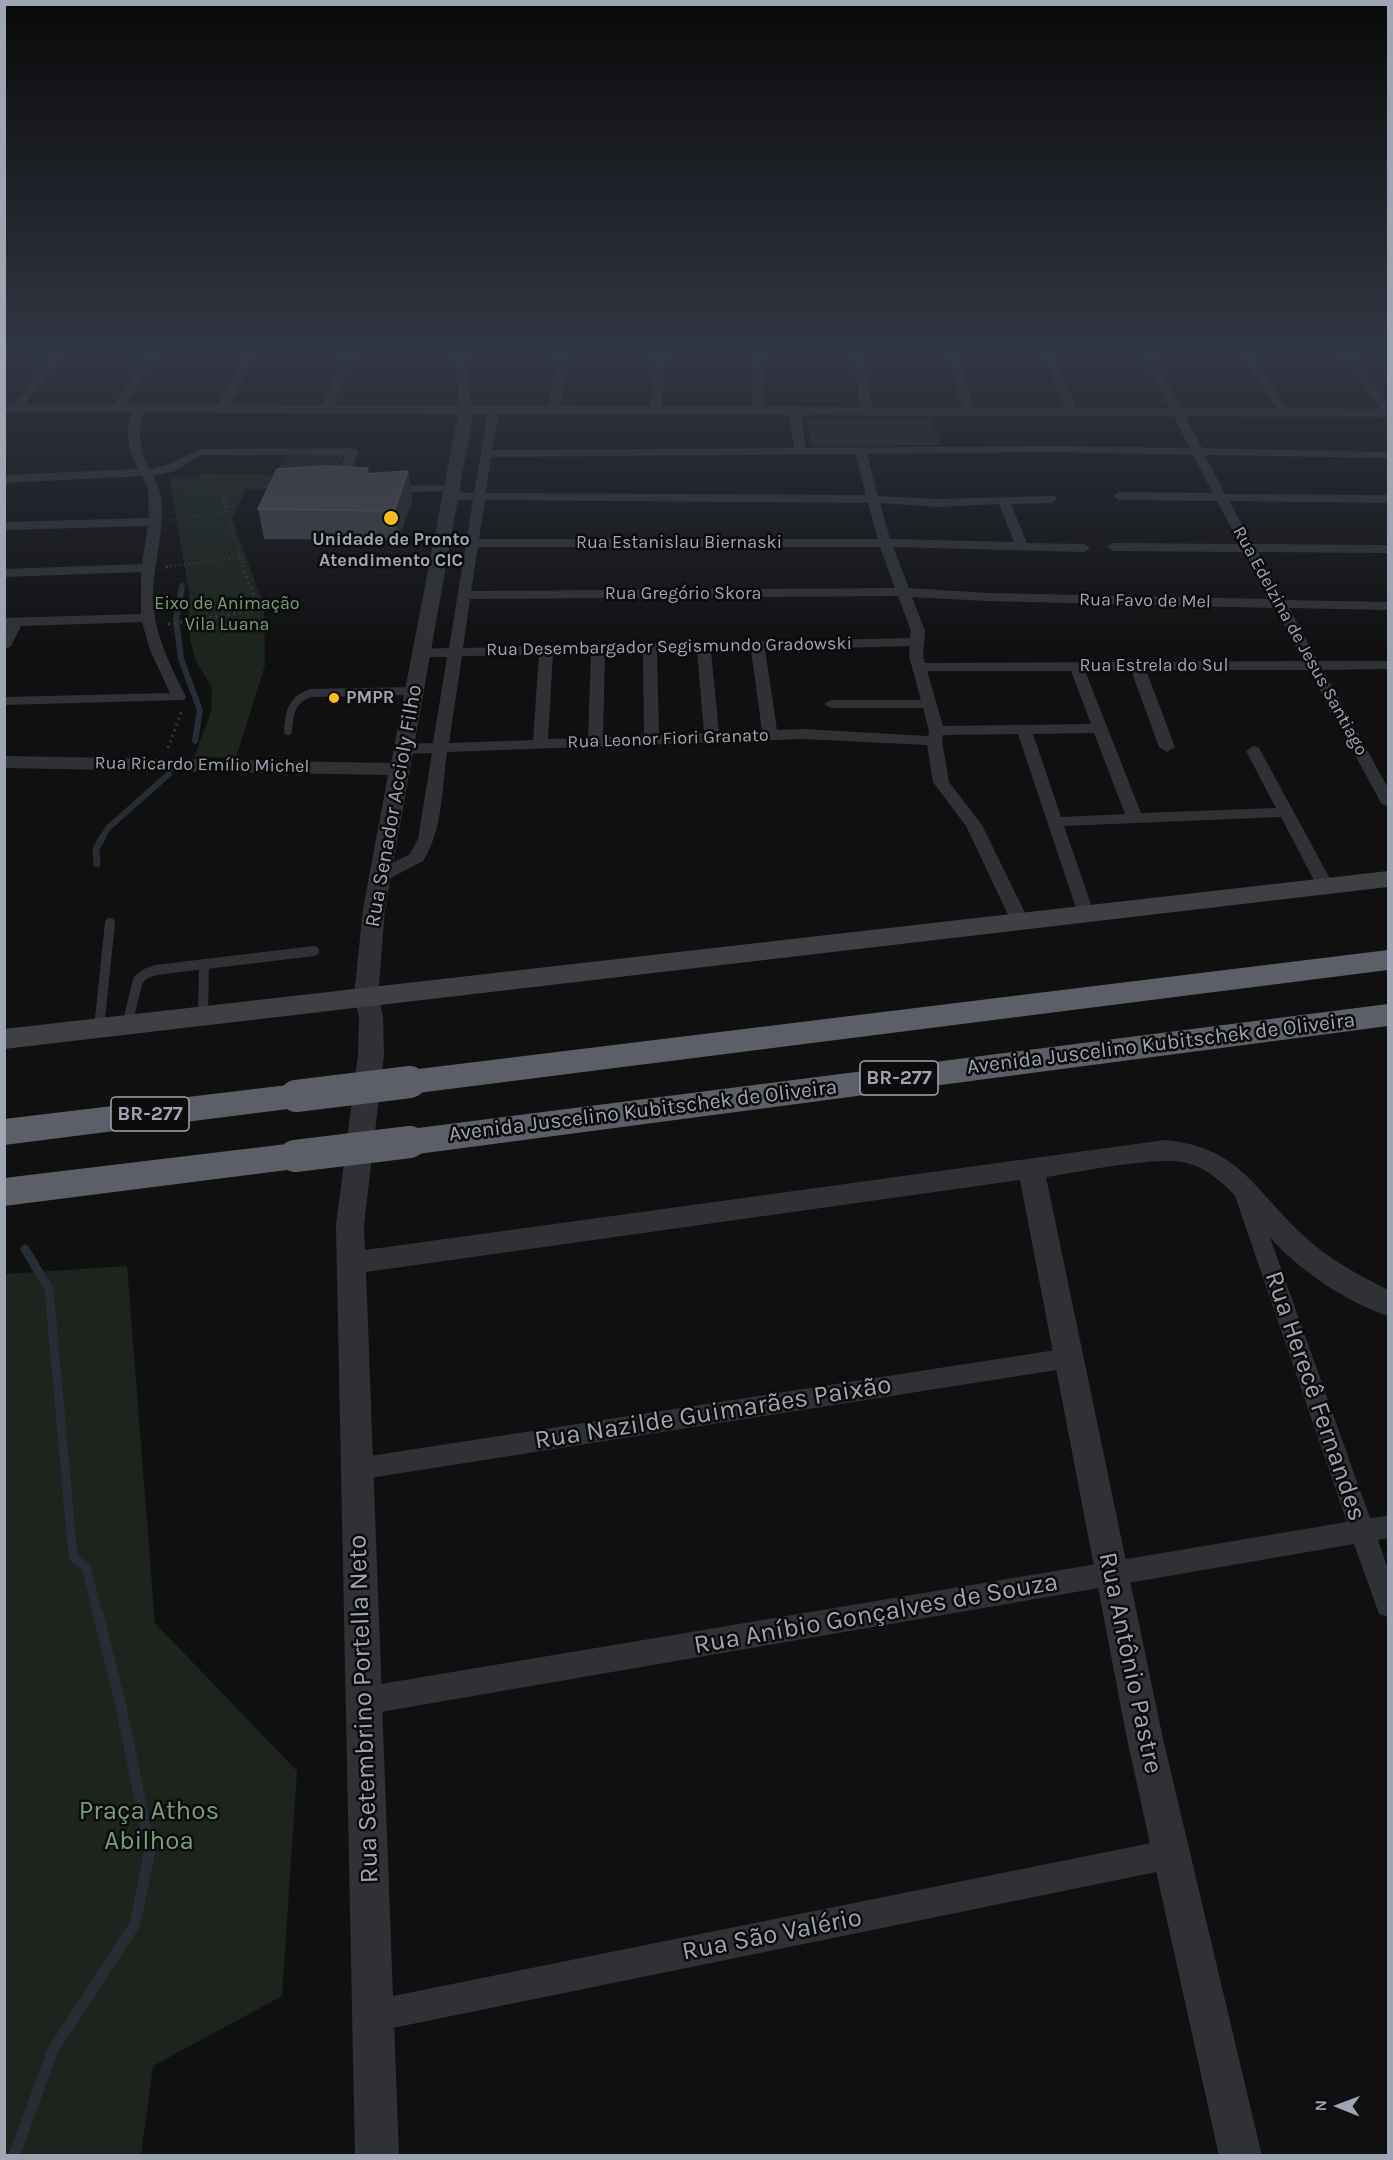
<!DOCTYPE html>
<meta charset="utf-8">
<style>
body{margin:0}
#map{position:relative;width:1393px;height:2160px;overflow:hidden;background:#101011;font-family:Karla,sans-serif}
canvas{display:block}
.frame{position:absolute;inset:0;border:6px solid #a0a5b3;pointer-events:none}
.north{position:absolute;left:1309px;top:2076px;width:60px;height:60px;-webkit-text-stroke:4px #0b0b0c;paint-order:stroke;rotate:271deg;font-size:16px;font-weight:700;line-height:24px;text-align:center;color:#a0a5b3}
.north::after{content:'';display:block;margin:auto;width:21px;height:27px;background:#a0a5b3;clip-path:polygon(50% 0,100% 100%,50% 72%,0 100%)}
</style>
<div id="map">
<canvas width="1393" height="2160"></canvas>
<div class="frame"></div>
<div class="north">N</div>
</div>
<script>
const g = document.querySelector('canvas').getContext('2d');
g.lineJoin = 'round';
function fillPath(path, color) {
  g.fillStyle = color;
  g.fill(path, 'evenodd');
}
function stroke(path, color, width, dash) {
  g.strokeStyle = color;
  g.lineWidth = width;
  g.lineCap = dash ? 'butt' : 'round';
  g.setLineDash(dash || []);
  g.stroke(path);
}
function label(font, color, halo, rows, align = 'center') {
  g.font = font + ' Karla,sans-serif';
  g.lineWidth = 5;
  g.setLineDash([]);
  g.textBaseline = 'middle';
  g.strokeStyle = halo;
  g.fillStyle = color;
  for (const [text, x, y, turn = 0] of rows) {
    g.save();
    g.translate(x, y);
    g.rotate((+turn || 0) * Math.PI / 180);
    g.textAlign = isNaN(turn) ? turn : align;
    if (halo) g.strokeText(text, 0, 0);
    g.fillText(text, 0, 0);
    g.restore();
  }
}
fillPath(new Path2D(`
 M932,419L940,445L812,446L807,420Z
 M287,454H344L332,487L246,489L232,518L264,607L265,665L236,758L194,757L211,712L212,688L195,659L190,638L189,591L169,476L198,477L201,473L275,475Z
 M127,1266L155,1623L297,1771L282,1996L153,2066L141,2155H5V1274Z`), '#1c241d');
stroke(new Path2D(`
 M182,586L176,620L181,659L200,710L195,741
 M101,840L108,828L169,774`), '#262d35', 6);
stroke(new Path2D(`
 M97,864L96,849L102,838`), '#262d35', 7);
stroke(new Path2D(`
 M25,1249L49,1289L73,1557L86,1567L98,1615`), '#262d35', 9);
stroke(new Path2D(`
 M14,2156L53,2050L135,1924L150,1850L121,1707L98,1614`), '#262d35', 11);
stroke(new Path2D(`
 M176,482L185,488L274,487
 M224,500L239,488
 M171,520L227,512
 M240,557L244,568
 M166,567L240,557L220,488`), '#36383d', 2, [1.5, 3]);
stroke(new Path2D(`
 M166,567H168
 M168,624L259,610L243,567
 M168,748L182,710`), '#36383d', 3, [2, 4]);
stroke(new Path2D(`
 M398,489L451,488`), '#303136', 6);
stroke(new Path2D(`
 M288,731C289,712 292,699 311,693L414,691`), '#303136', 8);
stroke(new Path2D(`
 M203,1015L204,964
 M127,1025L138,980L145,974L156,970L314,951
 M99,1028L110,923`), '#303136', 10);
fillPath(new Path2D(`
 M55,352H66L20,410H12V406Z
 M150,352H160L121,411H113L111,409Z
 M247,352H257L227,409L221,412L217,411L215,409Z
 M345,352H355L332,409L326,412L322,411L320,409Z
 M455,352H465L472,410L466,413L460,410Z
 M559,352H569L559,410L553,413L547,410Z
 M656,352H666L662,410L656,413L650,410Z
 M752,352H762L765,411L759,414L753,411Z
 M852,352H862L873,411L871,413H863L861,411Z
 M947,352H957L975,412L973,414H965L963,412Z
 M1043,352H1053L1078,412L1076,414H1068L1066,412Z
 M1141,352H1151L1202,448L1388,452V458L1205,455L1225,494L1388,495V503L1229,501L1253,544L1388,545V553L1258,552L1284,600L1388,602V610L1289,608L1318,661H1388V669L1323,670L1388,788V806L1382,804L1380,801L1309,670H1146L1175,747L1167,752L1159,747L1131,670L1085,671L1141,813L1276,808L1246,751L1254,746L1259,748L1334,886L1331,890H1319L1281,817L1064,826L1094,913L1091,917H1079L1018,734L943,735L942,741L949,782L982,825L1029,921L1026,925H1014L1011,921L966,826L933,782L927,745L803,739L447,752C442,787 443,830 423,861L385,881H373L371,877L373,873L410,854L418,839L432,753L403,754L395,749L403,744L433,743L447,657H421L414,653L421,649L449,648L473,500H450L444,496L450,492L474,493L489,408H497L499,410L492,450L794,448L789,411L795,408L801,411L805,448L1051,446L1190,448ZM1051,452L1193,455L1213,493L1119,492L1113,496L1119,500L1217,501L1240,544L1113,543L1107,547L1113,551L1245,552L1270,599L987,593L909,588L893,547L1084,552L1090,548L1084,544L1027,543L1011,504L1051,503L1057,499L1055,496L938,499L878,496L867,454ZM855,454L866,495L486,493L491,457ZM485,500L868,503L878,539H479ZM880,503L938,507L999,504L1014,542L890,539ZM478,547H880L895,588L471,591ZM898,596L911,631L910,638L463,648L470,599ZM912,597L987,601L1275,608L1304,661L925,663L923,656L925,631ZM910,646L909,656L921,700H831L824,704L831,708H923L929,731L928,736L803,729L777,730L765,650ZM751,650L762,731L719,733L711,651ZM697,651L704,733L659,735L657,652ZM643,652L644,735L603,737L605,653ZM591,653L588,738L548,739L553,654ZM539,655L533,740L449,743L462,656ZM927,671H1071L1091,724L943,726ZM1094,733L1125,814L1061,817L1033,734Z
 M1240,352H1250L1290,413L1288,415H1280Z
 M1338,352H1348L1388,405V415L1384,414Z
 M139,406L145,409C137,430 139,449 149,469L167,465L200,449L352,448L358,451L346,486L340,490L334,486L345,455H202L175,471L153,476C174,509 151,563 153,602C155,636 171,667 186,697L184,700L4,705V697L170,693L150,650L142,622L21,626L11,646L4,650V631L7,626H4V618L141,614V572L4,577V569L142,564L148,526L4,530V522L149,518L148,489L142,476L4,483V475L138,469C127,450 125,430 133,409Z
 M1243,1182L1250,1184L1253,1190L1370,1518L1388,1516V1538L1378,1540L1388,1570V1617L1379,1614L1354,1544L363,1715L353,1711L349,1701L353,1691L363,1687L1347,1522L1233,1190L1236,1184Z
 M1069,1348L1077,1351L1080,1358L1077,1365L1069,1368L357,1480L348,1477L345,1469L348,1461L357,1458Z
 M1171,1839L1181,1844L1186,1854L1181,1864L1171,1869L373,2032L362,2027L357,2016L362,2005L373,2000Z`), '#303136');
fillPath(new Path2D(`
 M4,404L1388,409V417L473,414L385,909L378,996L383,1016L384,1055L364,1225L365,1250L1165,1140C1240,1147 1254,1190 1304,1236C1328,1259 1359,1275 1388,1290V1316C1352,1304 1311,1278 1283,1251C1254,1223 1228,1174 1187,1163C1158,1155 1080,1172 1046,1177L1163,1739L1262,2156H1219L1127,1739L1020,1180L366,1272L399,2156H355L336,1225L358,1055L359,1016L354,996L363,909L388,775L4,768V756L391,763L458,414L4,412Z`), '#303136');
fillPath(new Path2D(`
 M1388,871V887L4,1049V1029Z`), '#3e4046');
fillPath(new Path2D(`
 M1388,950V970L410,1094L398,1090L393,1082L398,1074L410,1070Z
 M1388,1004V1026L410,1155L398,1151L393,1142L398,1133L410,1129Z
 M296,1084L308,1087L313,1096L308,1105L296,1108L4,1145V1119Z
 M295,1143L307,1147L312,1156L307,1165L295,1169L4,1206V1178Z`), '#5c5f67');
stroke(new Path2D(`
 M296,1096L410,1082
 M295,1156L410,1142`), '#5c5f67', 32);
fillPath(new Path2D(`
 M368,468L369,473L408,471L412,500L398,540L264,539L258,509Z`), '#404146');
fillPath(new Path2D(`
 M408,471L412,500L398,540L394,511Z`), '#29292c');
const building = new Path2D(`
 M324,466L368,468L365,474L408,471L394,511L258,509L277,469Z`);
fillPath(building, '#4b4b52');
stroke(building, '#585961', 1.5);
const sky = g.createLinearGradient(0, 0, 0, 654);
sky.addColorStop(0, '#090909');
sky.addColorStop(0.54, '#313743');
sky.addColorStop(1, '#31374300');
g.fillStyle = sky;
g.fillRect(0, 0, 1393, 654);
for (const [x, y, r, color] of [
 [391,518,8,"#fbbd1e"],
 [334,698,6,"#fbbd1e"]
]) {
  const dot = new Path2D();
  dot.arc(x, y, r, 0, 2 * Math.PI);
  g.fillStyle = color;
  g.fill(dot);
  stroke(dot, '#0b0b0c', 2);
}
label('bold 18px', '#a0a5b3', '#0b0b0c', [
 ["Unidade de Pronto",391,540],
 ["Atendimento CIC",391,561],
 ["PMPR",346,698,"left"]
]);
label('18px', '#a0a5b3', '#0b0b0c', [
 ["Rua Estanislau Biernaski",679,543],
 ["Rua Gregório Skora",683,594],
 ["Rua Favo de Mel",1145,601,1],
 ["Rua Edelzina de Jesus Santiago",1300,641,61],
 ["Rua Desembargador Segismundo Gradowski",669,647,-1],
 ["Rua Estrela do Sul",1154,666],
 ["Rua Leonor Fiori Granato",668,739,-2],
 ["Rua Ricardo Emílio Michel",202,765,1]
]);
label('18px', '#759f7a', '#0b0b0c', [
 ["Eixo de Animação",227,604],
 ["Vila Luana",227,625]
]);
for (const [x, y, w] of [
 [899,1078,78],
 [150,1114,78]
]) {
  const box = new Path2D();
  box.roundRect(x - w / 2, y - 17, w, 34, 4.5);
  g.fillStyle = '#0b0b0c';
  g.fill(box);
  stroke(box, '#a0a5b3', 1.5);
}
label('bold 20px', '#a0a5b3', null, [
 ["BR-277",899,1078],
 ["BR-277",150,1114]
]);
label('21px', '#a0a5b3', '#0b0b0c', [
 ["Rua Senador Accioly Filho",394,806,-80],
 ["Avenida Juscelino Kubitschek de Oliveira",1161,1044,-7],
 ["Avenida Juscelino Kubitschek de Oliveira",643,1111,-7]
]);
label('26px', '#a0a5b3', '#0b0b0c', [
 ["Rua Herecê Fernandes",1315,1396,71],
 ["Rua Nazilde Guimarães Paixão",713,1413,-9],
 ["Rua Aníbio Gonçalves de Souza",876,1614,-10],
 ["Rua Antônio Pastre",1130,1663,78],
 ["Rua Setembrino Portella Neto",364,1709,-92],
 ["Rua São Valério",772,1935,-11]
]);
label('26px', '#759f7a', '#0b0b0c', [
 ["Praça Athos",149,1812],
 ["Abilhoa",149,1842]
]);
</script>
